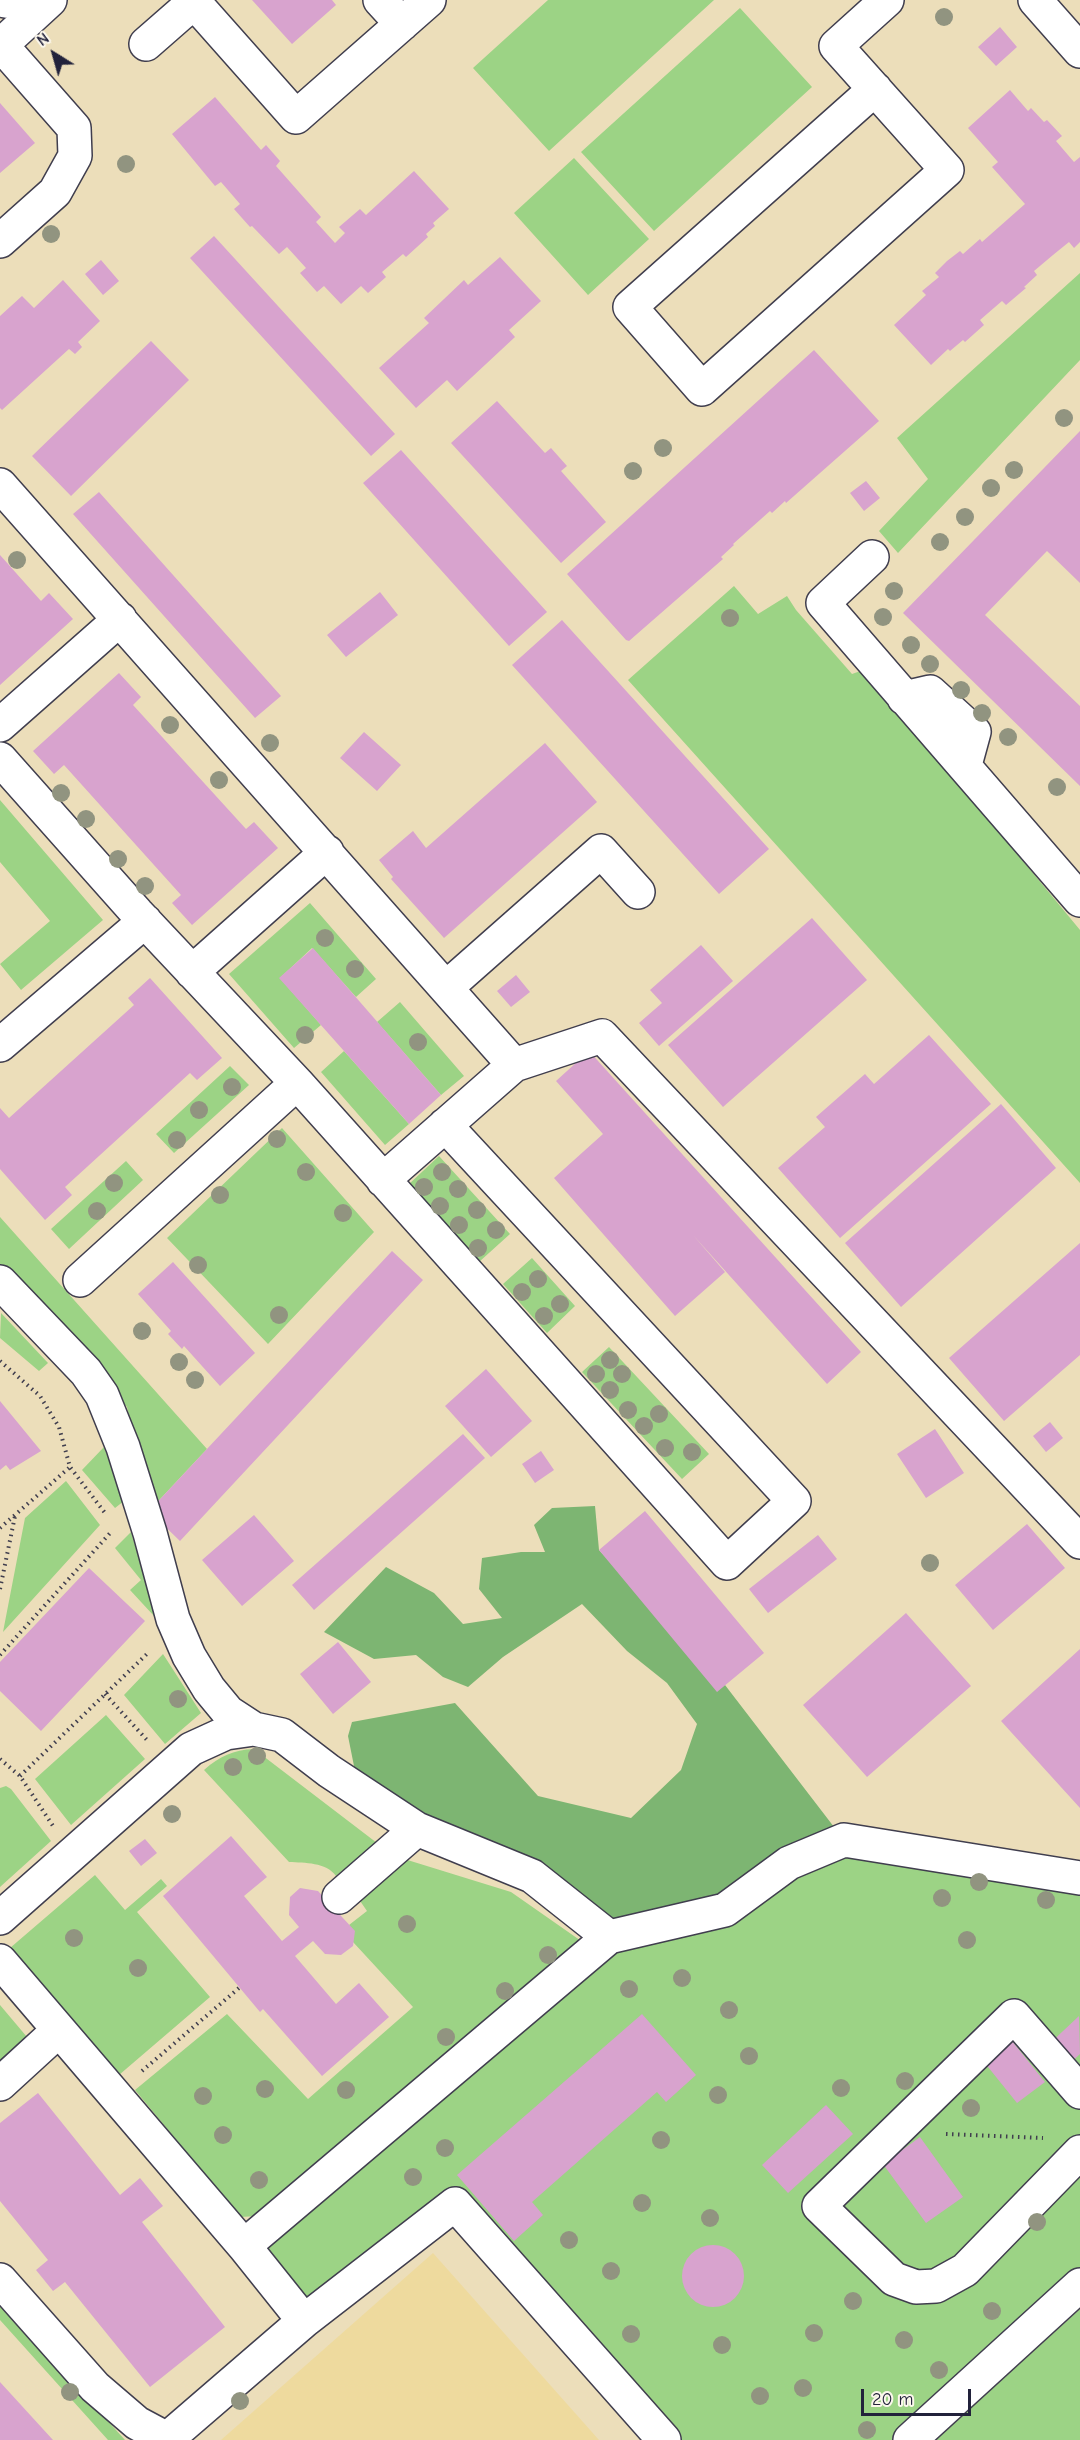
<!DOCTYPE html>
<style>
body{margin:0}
#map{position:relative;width:1080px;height:2440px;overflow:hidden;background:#ecdeba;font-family:"Comic Neue",sans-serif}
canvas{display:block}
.north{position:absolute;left:24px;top:24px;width:60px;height:60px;-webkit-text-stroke:4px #fbf7ec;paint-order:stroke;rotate:323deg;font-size:16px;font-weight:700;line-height:24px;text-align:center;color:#22223b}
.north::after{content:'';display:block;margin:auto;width:21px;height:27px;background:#22223b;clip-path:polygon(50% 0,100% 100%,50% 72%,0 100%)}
.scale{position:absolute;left:861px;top:2389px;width:110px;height:27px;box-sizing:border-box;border:3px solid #22223b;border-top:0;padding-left:8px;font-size:18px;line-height:21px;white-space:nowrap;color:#22223b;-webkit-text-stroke:4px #fbf7ec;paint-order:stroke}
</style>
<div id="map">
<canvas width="1080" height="2440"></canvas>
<div class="north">N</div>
<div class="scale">20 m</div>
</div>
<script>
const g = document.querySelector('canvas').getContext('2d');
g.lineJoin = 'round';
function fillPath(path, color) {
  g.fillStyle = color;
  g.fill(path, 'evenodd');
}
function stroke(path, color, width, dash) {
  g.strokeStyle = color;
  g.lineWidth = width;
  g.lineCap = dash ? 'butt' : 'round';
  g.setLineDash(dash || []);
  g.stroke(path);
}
fillPath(new Path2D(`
 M548,0H714L549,151L473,68Z
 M740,8L812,87L654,231L581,152Z
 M574,158L649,239L588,295L514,213Z
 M1080,273V360L898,553L879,531L928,479L897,438Z
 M734,586L758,614L787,596L796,610L852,674L866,669L880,695L980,809L1080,930V1183L628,680Z
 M0,800L103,920L21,990L0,964L50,921L0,862Z
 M310,903L376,979L356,997L312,948L280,978L321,1025L294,1048L229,974Z
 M400,1002L464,1076L441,1095L377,1022Z
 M344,1051L409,1124L385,1145L321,1072Z
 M230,1066L249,1085L174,1153L156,1134Z
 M282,1128L374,1232L268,1344L167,1238Z
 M439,1156L510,1234L479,1262L408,1185Z
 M126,1161L143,1180L69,1249L51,1229Z
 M0,1217L207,1449L149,1511L127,1407L0,1270Z
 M532,1258L575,1306L547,1333L503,1284Z
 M1,1313L48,1363L39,1371L0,1338Z
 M609,1347L709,1454L682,1479L582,1372Z
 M104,1447L124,1501L115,1508L82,1470Z
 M66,1481L100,1525L3,1632L25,1518Z
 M131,1532L155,1615L154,1616L130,1590L141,1580L115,1548Z
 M163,1654L201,1713L165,1744L124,1695Z
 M106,1715L145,1759L71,1825L35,1779Z
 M254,1749L377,1843L336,1876C326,1862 305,1863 289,1862L204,1770C220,1756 233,1750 254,1749Z
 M6,1786L11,1789L51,1841L0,1887V1788Z
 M844,1840L1080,1878V2285L910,2440H664L455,2204L304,2321L244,2246L609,1937Z
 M401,1858L511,1892L584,1943L258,2216L240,2217L135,2090L227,2014L308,2099L413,2007L353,1942L349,1925L367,1911L358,1898Z
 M95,1875L125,1910L161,1879L167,1886L137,1912L210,1997L119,2075L10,1948Z
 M0,2005L27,2037L0,2064Z
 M0,2302L125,2440H108L0,2320Z
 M1080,2309V2440H936Z`), '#9cd385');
fillPath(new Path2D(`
 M595,1506L599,1550L725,1685L844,1840L716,1906L610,1921L422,1820L355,1771L348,1736L352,1722L455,1703L538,1796L631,1818L681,1770L697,1724L667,1683L627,1651L582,1604L503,1657L468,1687L443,1677L416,1655L374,1659L324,1632L386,1567L434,1593L463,1624L502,1618L479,1589L482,1558L521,1552H545L534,1525L552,1508Z`), '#7db572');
fillPath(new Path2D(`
 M433,2253L599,2440H221Z`), '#eeda9e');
fillPath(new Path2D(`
 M252,0H332L336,5L292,44Z
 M1000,27L1017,47L996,66L978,47Z
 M1010,90L1028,111L1031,108L1044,122L1047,120L1062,136L1056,141L1074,162L1080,157V242L1074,248L1069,242L1053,255L1034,271L1037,275L1024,287L1026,288L1006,305L1002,301L980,320L984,325L965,342L963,340L950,351L948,349L931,365L894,325L926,295L922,291L939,277L935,273L947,261L960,251L963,254L980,239L982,242L1025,204L992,167L998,162L968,128Z
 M215,97L261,150L266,145L280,161L276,166L321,217L316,222L335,243L345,233L339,227L360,209L366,215L414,171L449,209L433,223L435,226L426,234L428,237L406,257L403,254L382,272L386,277L368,293L361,286L341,304L324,286L317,292L300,273L306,268L287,247L279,254L252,226L250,227L234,209L240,204L221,182L215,186L172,134Z
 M0,103L35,143L0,173Z
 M214,236L395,434L371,456L190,258Z
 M500,257L541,301L509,330L515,337L457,391L447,380L416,408L379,368L429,323L424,318L464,280L468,285Z
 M101,260L119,281L103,295L85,274Z
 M63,280L100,321L78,342L82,347L75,354L69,349L2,410L0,408V316L22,296L34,308Z
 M151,341L189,380L71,496L32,456Z
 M814,350L879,421L786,503L785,501L772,513L770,511L733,544L734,545L721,557L723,559L629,641L626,640L567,574Z
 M497,401L545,453L551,448L567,466L561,471L606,522L561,563L451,443Z
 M1080,431V583L1047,551L985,615L1080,706V786L903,613Z
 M401,450L547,612L509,646L363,483Z
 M866,481L880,498L864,511L850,493Z
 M99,492L281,696L255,718L73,514Z
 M0,555L41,601L49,593L73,619L0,685Z
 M380,592L398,615L346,657L327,635Z
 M562,620L769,849L719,894L512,665Z
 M119,673L141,697L133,705L246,829L254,822L278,848L192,925L172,903L181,895L64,765L54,774L33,751Z
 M364,732L401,765L377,791L340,758Z
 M545,743L597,802L444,938L391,879L393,877L379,860L413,831L426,848Z
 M812,918L867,980L723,1107L668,1045Z
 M701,945L733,981L659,1046L639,1023L662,1003L650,990Z
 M313,948L441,1095L409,1124L279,978Z
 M516,975L530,992L511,1007L497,991Z
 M150,978L222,1058L197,1080L190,1073L65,1187L72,1195L45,1220L0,1169V1108L9,1118L134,1005L128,998Z
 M929,1035L991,1104L840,1238L778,1168L825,1127L816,1117L865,1074L874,1084Z
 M589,1051L861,1352L827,1384L693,1235L725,1272L675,1316L554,1178L603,1134L556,1081Z
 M1001,1104L1056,1168L901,1307L845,1243Z
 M1080,1243V1355L1004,1421L949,1358Z
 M392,1251L423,1280L180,1541L149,1511Z
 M173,1262L255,1353L220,1386L184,1346L182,1349L168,1334L171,1331L138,1294Z
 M486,1369L532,1421L491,1457L445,1406Z
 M0,1401L41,1451L10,1470L6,1465L0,1470Z
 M1050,1422L1063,1438L1046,1452L1033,1436Z
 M935,1429L964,1473L926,1498L897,1454Z
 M463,1434L485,1458L314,1610L292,1585Z
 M541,1451L554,1470L535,1483L522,1464Z
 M645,1511L764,1653L717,1692L599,1550Z
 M254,1515L294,1561L242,1606L202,1560Z
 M1027,1524L1065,1568L993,1630L955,1585Z
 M818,1535L837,1559L768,1613L749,1589Z
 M89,1568L145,1621L41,1731L0,1691V1662Z
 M906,1613L971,1686L867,1777L803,1705Z
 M338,1642L371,1682L333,1714L300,1674Z
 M1080,1649V1808L1001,1721Z
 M231,1836L267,1877L244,1896L282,1941L299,1927L289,1915L290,1897L300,1888L318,1891L355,1931L353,1946L341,1955L325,1954L313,1941L295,1956L336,2004L359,1983L389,2017L322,2076L263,2009L260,2012L163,1896Z
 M145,1839L157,1853L141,1866L129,1851Z
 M642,2014L696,2075L666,2102L657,2092L532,2202L543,2215L514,2241L457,2175Z
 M1079,2016L1080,2054L1066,2067L1046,2047Z
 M1012,2041L1045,2082L1017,2103L984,2062Z
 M38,2093L120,2195L140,2178L163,2206L142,2222L225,2327L150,2387L65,2282L53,2291L36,2270L48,2260L0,2201V2123Z
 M826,2105L853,2134L788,2193L762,2165Z
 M920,2137L963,2197L926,2223L883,2164Z
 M682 2276a31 31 0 1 1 62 0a31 31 0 1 1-62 0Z
 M0,2382L53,2440H0Z`), '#d8a3ce');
const minor = new Path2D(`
 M0,0L42,7L44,0
 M380,0L402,24
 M1035,0L1080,51
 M146,44L194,2L296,117L429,0
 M0,46L50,0
 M875,89L630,307L702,389L947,170L836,46L887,0
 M0,241L55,192L75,156L74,128L1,45
 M0,485L514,1065L602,1036L1080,1542
 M872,557L823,603L1080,900
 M904,698L930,692L974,732L965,765
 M0,725L120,619
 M0,759L137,913L297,1083L727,1563L794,1501L445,1125
 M192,972L327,852
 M447,987L601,851L638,892
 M0,1045L145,921
 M383,1180L514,1065
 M80,1280L297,1083
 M0,1282L86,1372L102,1395L123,1447L150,1533L173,1619L189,1656L209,1689L228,1712L254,1729
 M339,1897L417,1829
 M0,1918L191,1749L226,1733L254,1729L282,1735L329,1771L417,1829L532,1876L609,1937L725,1910L789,1863L844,1840L1080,1878
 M0,1961L244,2246L304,2321
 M0,2084L59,2030
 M1080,2092L1014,2016L819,2206L894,2279L916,2287L936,2286L965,2270L1080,2152
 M244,2246L609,1937
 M0,2280L95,2387L137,2423L167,2439
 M166,2440L304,2321L455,2204L664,2440
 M910,2440L1080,2285`);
stroke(minor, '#403e4e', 36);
stroke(new Path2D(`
 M0,1361L40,1396L59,1427L70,1467L105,1513
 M0,1528L70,1467
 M0,1589L15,1516
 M0,1655L112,1531
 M105,1694L147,1740
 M0,1759L20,1776L53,1826
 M20,1776L149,1652
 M142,2071L239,1988
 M946,2134L1043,2138`), '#403e4e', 4, [1.5, 4.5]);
stroke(minor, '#fff', 33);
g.fillStyle = '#919480';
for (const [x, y] of [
 [944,17],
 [126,164],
 [51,234],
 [1064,418],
 [663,448],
 [1014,470],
 [633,471],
 [991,488],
 [965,517],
 [940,542],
 [17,560],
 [894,591],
 [883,617],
 [730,618],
 [911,645],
 [930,664],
 [961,690],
 [982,713],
 [170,725],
 [1008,737],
 [270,743],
 [219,780],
 [1057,787],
 [61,793],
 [86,819],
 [118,859],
 [145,886],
 [325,938],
 [355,969],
 [305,1035],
 [418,1042],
 [232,1087],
 [199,1110],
 [277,1139],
 [177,1140],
 [306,1172],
 [442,1172],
 [114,1183],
 [424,1187],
 [458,1189],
 [220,1195],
 [440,1206],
 [477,1210],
 [97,1211],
 [343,1213],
 [459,1225],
 [496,1230],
 [478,1248],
 [198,1265],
 [538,1279],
 [522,1292],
 [560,1304],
 [279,1315],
 [544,1316],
 [142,1331],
 [610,1360],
 [179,1362],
 [596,1374],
 [622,1374],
 [195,1380],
 [610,1390],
 [628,1410],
 [659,1414],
 [644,1426],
 [665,1448],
 [692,1452],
 [930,1563],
 [178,1699],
 [257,1756],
 [233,1767],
 [172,1814],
 [979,1882],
 [942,1898],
 [1046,1900],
 [407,1924],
 [74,1938],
 [967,1940],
 [548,1955],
 [138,1968],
 [682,1978],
 [629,1989],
 [505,1991],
 [729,2010],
 [446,2037],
 [749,2056],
 [905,2081],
 [841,2088],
 [265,2089],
 [346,2090],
 [718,2095],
 [203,2096],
 [971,2108],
 [223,2135],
 [661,2140],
 [445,2148],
 [413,2177],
 [259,2180],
 [642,2203],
 [710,2218],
 [1037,2222],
 [569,2240],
 [611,2271],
 [853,2301],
 [992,2311],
 [814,2333],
 [631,2334],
 [904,2340],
 [722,2345],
 [939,2370],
 [803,2388],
 [70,2392],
 [760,2396],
 [240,2401],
 [867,2430]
]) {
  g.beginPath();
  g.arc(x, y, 9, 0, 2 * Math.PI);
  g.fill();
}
</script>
